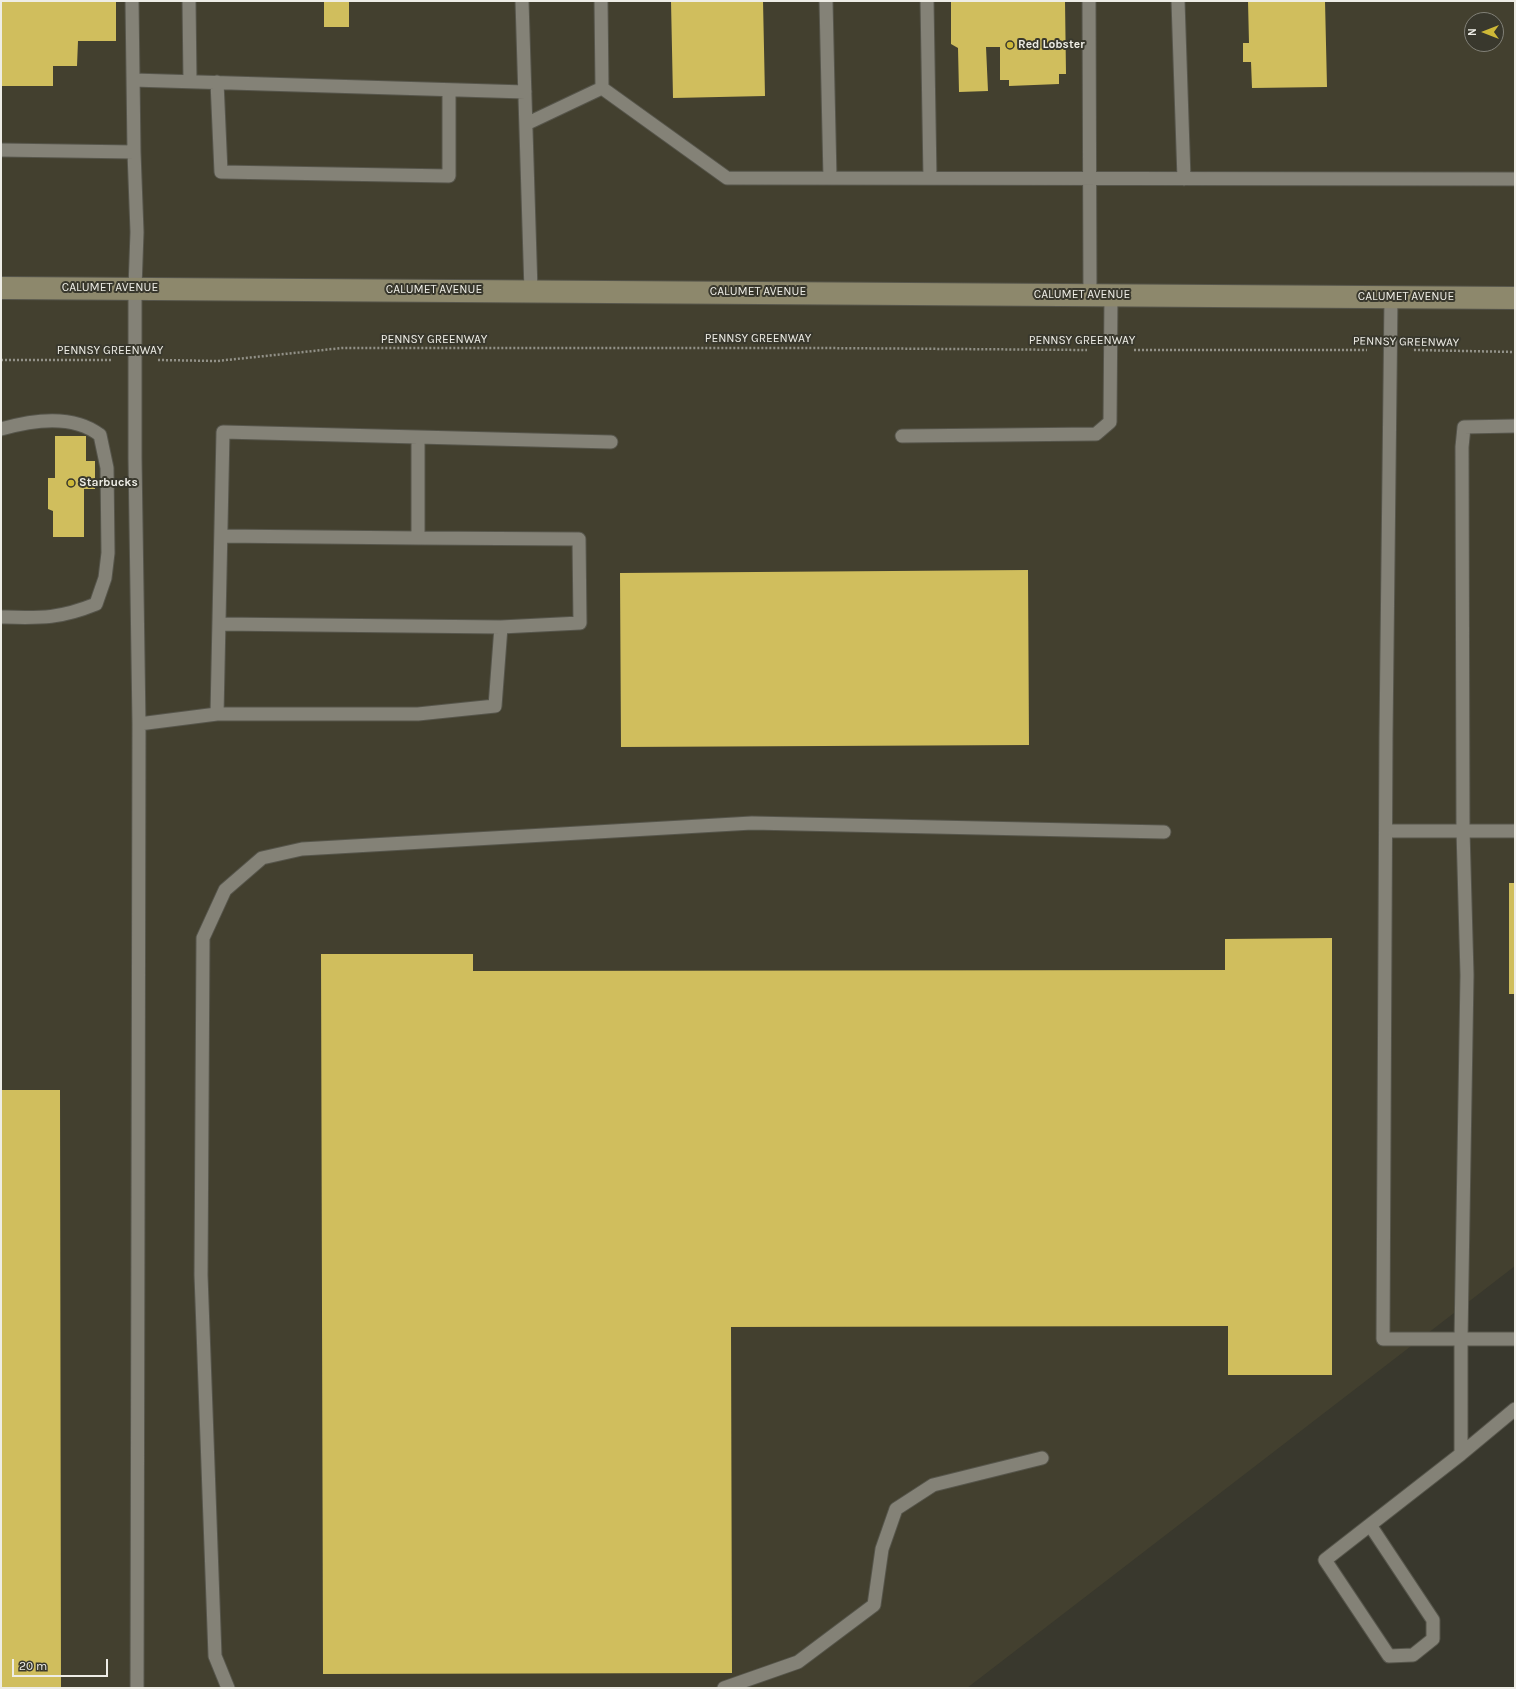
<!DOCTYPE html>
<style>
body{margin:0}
#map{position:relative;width:1516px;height:1689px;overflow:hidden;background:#39382d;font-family:Karla,sans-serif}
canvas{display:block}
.frame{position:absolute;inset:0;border:2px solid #eeede6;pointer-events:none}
.north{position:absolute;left:1464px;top:12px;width:40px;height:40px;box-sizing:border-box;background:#39382d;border:1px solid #818077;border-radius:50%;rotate:270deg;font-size:11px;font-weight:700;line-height:16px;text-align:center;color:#eeede6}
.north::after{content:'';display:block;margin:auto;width:14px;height:18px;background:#ceb837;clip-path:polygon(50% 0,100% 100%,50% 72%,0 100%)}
.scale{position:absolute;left:12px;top:1659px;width:96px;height:18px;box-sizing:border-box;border:2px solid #eeede6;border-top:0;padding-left:5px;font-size:12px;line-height:14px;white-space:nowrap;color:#eeede6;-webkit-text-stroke:3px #39382d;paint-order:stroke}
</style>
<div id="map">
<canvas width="1516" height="1689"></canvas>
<div class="frame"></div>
<div class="north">N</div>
<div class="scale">20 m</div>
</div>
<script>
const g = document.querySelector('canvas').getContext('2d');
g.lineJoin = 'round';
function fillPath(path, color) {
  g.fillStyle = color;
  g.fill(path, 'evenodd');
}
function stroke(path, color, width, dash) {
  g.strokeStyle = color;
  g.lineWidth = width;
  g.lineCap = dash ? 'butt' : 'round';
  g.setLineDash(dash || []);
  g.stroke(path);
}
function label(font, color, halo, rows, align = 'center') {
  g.font = font + ' Karla,sans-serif';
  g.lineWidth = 4;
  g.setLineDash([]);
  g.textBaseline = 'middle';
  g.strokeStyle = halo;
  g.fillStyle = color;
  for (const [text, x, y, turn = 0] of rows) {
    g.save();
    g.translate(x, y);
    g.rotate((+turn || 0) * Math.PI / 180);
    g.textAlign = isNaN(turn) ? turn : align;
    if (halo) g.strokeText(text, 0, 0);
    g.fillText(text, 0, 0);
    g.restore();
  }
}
fillPath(new Path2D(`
 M1,1H1515V1266L967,1688H1ZM1472,20H1496V44H1472Z`), '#43402f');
fillPath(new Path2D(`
 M1,1H116V41H78L77,66H53V86H1Z
 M324,1H349V27H324Z
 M671,1H763L765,96L673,98Z
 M951,1H1065L1066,74H1059V84L1009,86V80H1000V47H986L988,91L959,92L958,48L951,44Z
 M1248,1H1325L1327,87L1252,88L1251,62H1243V43H1249Z
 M55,436H86V461H95V489H84V537H53V511L48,509V478H55Z
 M1028,570L1029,745L621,747L620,573Z
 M1509,883H1515V994H1509Z
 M1332,938V1375H1228V1326L731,1327L732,1673L323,1674L321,954H473V971L1225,970V939Z
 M1,1090H60L61,1688H1Z`), '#d0be5d');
const service = new Path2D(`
 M132,1L134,152L137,232L135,288V458L139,724L137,1688
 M189,1L190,81
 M522,1L531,291
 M601,1L602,88
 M826,1L830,178
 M927,1L930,178
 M1089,1L1090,295
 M1178,1L1184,179
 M133,80L525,92
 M217,82L221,172L449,176V90
 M526,124L602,88L727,178L1515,179
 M1,150L134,152
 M1391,297L1386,736L1383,1339H1515
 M1515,426L1464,427L1462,447L1463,830L1467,975L1461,1338V1454L1515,1409
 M1,429C32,420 73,414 100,435L107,468L108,553L105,578L96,604C59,619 41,618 1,617
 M902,436L1096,434L1110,422L1111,295
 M418,437L611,442
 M221,536L418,538
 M219,624L501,627
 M139,724L217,714L223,432L418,437V538L579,539L580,623L501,627L495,706L418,714H217
 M1386,831H1515
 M1370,1525L1433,1620V1639L1413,1655L1389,1656L1325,1560L1461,1454
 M228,1688L215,1656L201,1275L203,938L225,890L262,858L302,849L752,823L1164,832
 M724,1688L798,1662L874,1605L882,1549L896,1509L933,1485L1042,1458`);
const secondary = new Path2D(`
 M1,288L1515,298`);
stroke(service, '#56554b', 15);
stroke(secondary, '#56554b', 24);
stroke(new Path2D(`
 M1134,350H1367
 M1414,350L1515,352
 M1,360H111
 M158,360L217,361L342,348H820L1087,350`), '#929188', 2.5, [2, 2]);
stroke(service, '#848277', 13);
stroke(secondary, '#8d886c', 22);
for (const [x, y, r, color] of [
 [1010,45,4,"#ceb837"],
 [71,483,4,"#ceb837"]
]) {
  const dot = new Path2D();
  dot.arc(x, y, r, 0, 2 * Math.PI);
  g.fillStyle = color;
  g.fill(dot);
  stroke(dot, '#39382d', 1.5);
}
label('bold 12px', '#eeede6', '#39382d', [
 ["Red Lobster",1018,45],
 ["Starbucks",79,483]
], 'left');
label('12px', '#eeede6', '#39382d', [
 ["CALUMET AVENUE",110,288],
 ["CALUMET AVENUE",434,290],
 ["CALUMET AVENUE",758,292],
 ["CALUMET AVENUE",1082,295],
 ["CALUMET AVENUE",1406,297],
 ["PENNSY GREENWAY",758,339],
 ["PENNSY GREENWAY",434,340],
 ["PENNSY GREENWAY",1082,341],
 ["PENNSY GREENWAY",1406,342,1],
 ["PENNSY GREENWAY",110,351]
]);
</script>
